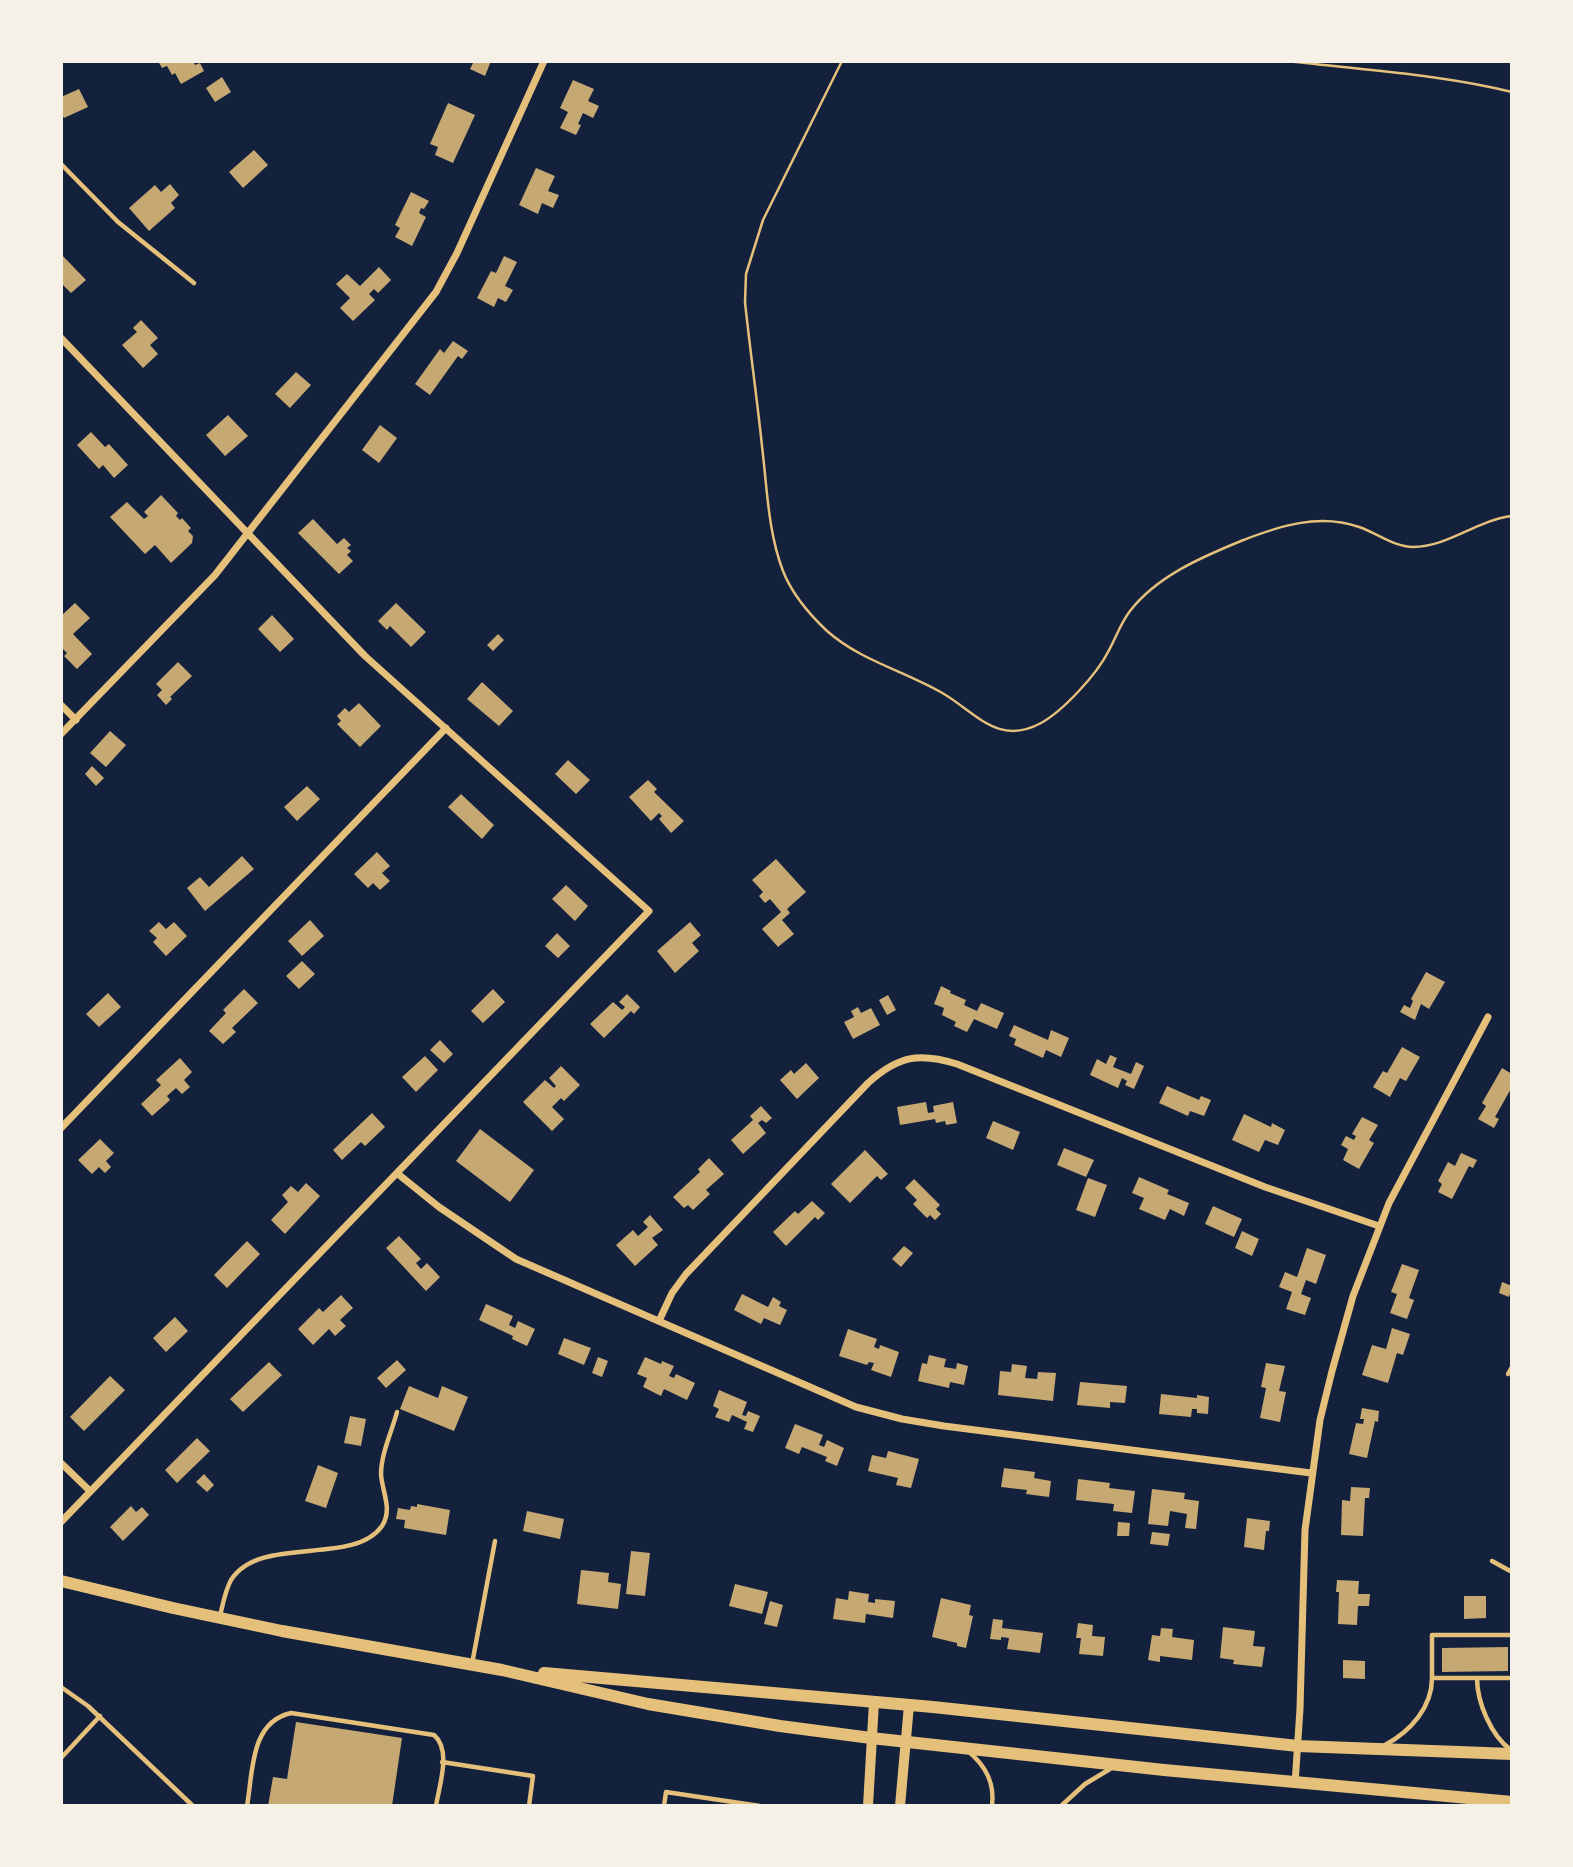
<!DOCTYPE html>
<style>
body{margin:0}
#map{position:relative;width:1573px;height:1867px;overflow:hidden;background:#14213d;font-family:Cabin,sans-serif}
canvas{display:block}
.frame{position:absolute;inset:0;border:63px solid #f6f1e7;pointer-events:none}
</style>
<div id="map">
<canvas width="1573" height="1867"></canvas>
<div class="frame"></div>
</div>
<script>
const g = document.querySelector('canvas').getContext('2d');
g.lineJoin = 'round';
function fillPath(path, color) {
  g.fillStyle = color;
  g.fill(path, 'evenodd');
}
function stroke(path, color, width, dash) {
  g.strokeStyle = color;
  g.lineWidth = width;
  g.lineCap = dash ? 'butt' : 'round';
  g.setLineDash(dash || []);
  g.stroke(path);
}
fillPath(new Path2D(`
 M158,61H193L195,65L200,63L204,71L181,84L175,73L172,75L167,66L162,68Z
 M474,61H491L485,76L470,69Z
 M222,77L231,92L215,102L206,88Z
 M573,80L594,89L588,101L599,106L593,118L583,113L578,124L581,125L576,135L560,128L568,112L560,108Z
 M79,89L88,107L64,118L61,113V97Z
 M448,103L475,115L453,163L435,155L438,147L430,144Z
 M254,150L268,165L243,188L229,172Z
 M536,168L555,176L548,191L559,195L553,208L542,203L538,214L519,205Z
 M170,184L179,195L171,203L175,208L149,231L129,208L155,185L161,192Z
 M411,192L429,201L424,209L421,208L419,213L426,217L412,246L395,237L400,228L395,225Z
 M61,254L86,280L71,293L61,283Z
 M504,256L517,262L505,286L513,290L506,302L498,298L494,307L477,298L491,271L496,273Z
 M379,267L391,280L378,293L374,289L369,294L375,300L353,321L340,308L350,298L336,284L347,274L360,286Z
 M141,320L158,338L150,345L158,354L143,368L122,345L137,332L133,328Z
 M453,341L468,351L462,359L458,356L430,395L415,384L440,349L444,353Z
 M296,372L311,385L290,408L275,394Z
 M228,415L248,436L225,456L206,435Z
 M380,425L397,438L379,463L362,450Z
 M91,432L105,447L109,444L128,465L114,478L103,465L99,469L77,445Z
 M161,495L178,513L176,516L180,520L182,518L191,528L188,531L193,536L192,543L171,563L155,545L145,554L110,517L127,502L144,519L148,516L144,512Z
 M313,519L337,544L344,538L351,545L347,548L351,551L347,555L353,561L339,574L298,533Z
 M75,603L90,618L73,634L92,654L77,669L64,656L67,653L61,647V616Z
 M396,603L426,632L411,647L390,626L387,630L378,621Z
 M272,615L294,639L280,652L258,629Z
 M498,634L504,640L493,651L487,645Z
 M178,662L192,676L170,697L172,699L166,705L157,695L162,690L156,684Z
 M482,682L513,711L499,726L467,699Z
 M359,703L381,726L360,747L337,724L341,721L337,716L345,708L349,712Z
 M110,731L126,745L106,767L90,753Z
 M568,760L590,780L576,794L555,774Z
 M92,766L104,778L96,786L85,774Z
 M648,780L657,789L654,792L684,821L671,833L659,819L662,816L659,813L651,821L629,797Z
 M307,786L320,799L297,821L284,807Z
 M461,794L494,825L482,839L448,807Z
 M377,852L390,866L382,873L390,881L380,890L373,883L368,888L354,874Z
 M242,856L254,869L205,911L187,888L200,877L209,887Z
 M776,859L806,892L787,909L790,913L782,920L794,934L778,947L762,929L781,912L770,899L765,903L759,896L763,892L752,880Z
 M566,885L588,906L575,921L552,899Z
 M310,920L324,936L302,956L288,941Z
 M159,922L166,929L174,922L187,936L166,956L153,942L157,938L149,931Z
 M690,922L701,935L692,943L699,951L675,973L657,951Z
 M557,933L570,946L558,958L545,946Z
 M302,961L315,974L299,989L286,976Z
 M1426,972L1445,982L1429,1009L1421,1004L1415,1020L1400,1012L1404,1005L1410,1008L1413,1001L1411,999Z
 M941,986L951,991L950,993L966,1000L964,1005L977,1011L981,1003L1004,1013L997,1029L974,1019L967,1032L954,1026L956,1022L942,1015L944,1008L934,1004Z
 M244,989L258,1003L232,1028L236,1032L223,1044L209,1031L226,1013L223,1010Z
 M493,989L505,1002L483,1023L471,1011Z
 M108,993L121,1007L99,1027L86,1014Z
 M627,994L640,1007L634,1014L631,1011L604,1038L590,1024L613,1002L622,1010L625,1007L619,1002Z
 M888,995L896,1010L887,1015L879,1000Z
 M858,1007L861,1013L871,1008L880,1025L853,1039L844,1022L854,1017L851,1011Z
 M1014,1025L1048,1040L1051,1030L1069,1038L1061,1057L1046,1050L1043,1058L1014,1045L1016,1039L1009,1036Z
 M440,1040L453,1054L444,1063L430,1050Z
 M1402,1047L1420,1057L1406,1081L1400,1078L1390,1097L1373,1087L1383,1071L1387,1073Z
 M1110,1055L1117,1058L1113,1067L1131,1074L1136,1062L1144,1066L1134,1089L1125,1085L1127,1081L1122,1078L1118,1088L1090,1075L1097,1059L1106,1064Z
 M425,1056L438,1070L416,1092L402,1077Z
 M180,1058L192,1072L184,1080L190,1087L182,1094L176,1088L167,1096L170,1100L152,1116L141,1104L161,1085L156,1080Z
 M806,1063L819,1078L797,1099L780,1080L791,1070L794,1074Z
 M561,1066L580,1085L564,1101L561,1098L552,1107L564,1119L552,1131L523,1102L545,1080L554,1088L556,1086L549,1078Z
 M1502,1068L1512,1074V1087L1495,1117L1499,1119L1494,1128L1478,1119L1486,1106L1482,1103Z
 M1167,1086L1199,1100L1201,1096L1211,1100L1204,1116L1190,1111L1188,1116L1159,1103Z
 M926,1102L928,1113L934,1112L933,1106L953,1102L957,1123L946,1125L945,1121L936,1123L935,1119L900,1125L897,1107Z
 M761,1106L772,1118L766,1123L762,1120L758,1123L766,1133L743,1154L731,1140L753,1120L750,1116Z
 M372,1113L385,1127L365,1146L361,1142L342,1160L333,1150Z
 M1244,1114L1271,1127L1272,1123L1285,1130L1278,1145L1265,1140L1259,1152L1232,1140Z
 M1362,1117L1378,1125L1369,1140L1374,1143L1359,1169L1343,1160L1348,1149L1341,1145L1346,1136L1354,1140L1356,1136L1352,1134Z
 M993,1121L1020,1132L1013,1150L986,1138Z
 M480,1129L534,1170L510,1202L456,1161Z
 M100,1139L114,1153L106,1161L111,1167L105,1173L99,1167L92,1174L78,1160Z
 M1064,1148L1094,1160L1086,1177L1057,1165Z
 M865,1150L888,1174L881,1180L877,1176L850,1203L831,1184Z
 M1461,1153L1477,1160L1473,1168L1469,1166L1452,1199L1438,1192L1442,1184L1438,1181L1448,1162L1455,1166Z
 M709,1158L724,1174L706,1190L710,1194L693,1210L688,1205L684,1208L673,1197L700,1172L698,1169Z
 M1139,1177L1169,1190L1167,1194L1189,1203L1184,1216L1170,1209L1165,1220L1139,1209L1144,1198L1132,1193Z
 M1088,1178L1107,1185L1095,1217L1076,1210Z
 M914,1179L940,1205L936,1209L941,1214L935,1220L930,1215L927,1218L913,1204L917,1200L905,1188Z
 M306,1183L320,1196L285,1234L271,1220L288,1202L282,1195L291,1186L298,1192Z
 M812,1201L825,1213L818,1220L815,1217L786,1246L773,1232L795,1211L798,1214Z
 M1213,1206L1242,1219L1234,1237L1205,1224Z
 M650,1215L663,1230L652,1238L658,1245L635,1266L616,1245L633,1230L638,1236L648,1227L643,1222Z
 M1242,1231L1259,1239L1252,1256L1235,1248Z
 M399,1236L421,1259L416,1263L421,1269L427,1263L440,1277L426,1291L386,1248Z
 M247,1241L260,1254L227,1288L214,1275Z
 M904,1246L913,1253L901,1267L892,1259Z
 M1307,1248L1326,1255L1316,1284L1306,1280L1301,1294L1311,1298L1305,1315L1286,1309L1292,1292L1279,1287L1285,1272L1297,1277Z
 M1402,1264L1419,1270L1409,1298L1414,1300L1407,1319L1390,1313L1397,1294L1391,1292Z
 M1502,1282L1512,1286L1509,1297L1499,1293Z
 M742,1294L768,1307L773,1297L781,1302L779,1306L787,1310L780,1325L764,1318L761,1324L734,1310Z
 M341,1295L353,1308L340,1320L346,1326L335,1336L329,1329L313,1345L298,1329L319,1308L323,1312Z
 M486,1304L513,1316L509,1325L515,1328L518,1321L535,1329L527,1346L512,1339L513,1336L479,1320Z
 M175,1317L188,1331L166,1352L153,1338Z
 M1392,1328L1410,1334L1403,1355L1397,1353L1388,1383L1362,1375L1372,1345L1386,1349Z
 M848,1329L877,1339L874,1347L879,1349L880,1345L899,1352L891,1377L871,1370L874,1363L869,1362L867,1365L839,1356Z
 M564,1338L591,1348L584,1365L558,1354Z
 M929,1355L946,1359L944,1367L956,1369L957,1363L968,1366L964,1385L950,1382L949,1388L918,1381L922,1363L927,1364Z
 M598,1357L608,1361L602,1377L592,1373Z
 M645,1357L661,1364L662,1361L674,1366L669,1376L674,1378L676,1374L695,1383L687,1400L664,1389L661,1396L643,1387L647,1378L637,1374Z
 M397,1360L406,1370L386,1388L377,1378Z
 M269,1362L282,1375L243,1412L230,1399Z
 M1266,1363L1285,1366L1279,1391L1286,1392L1280,1422L1260,1418L1266,1388L1261,1387Z
 M1012,1364L1027,1366L1025,1378L1037,1379L1038,1372L1056,1373L1053,1401L998,1395L1000,1371L1011,1372Z
 M110,1376L125,1390L84,1431L70,1417Z
 M1080,1382L1127,1386L1125,1403L1110,1402V1408L1077,1405Z
 M409,1386L438,1398L442,1386L468,1397L454,1431L400,1409Z
 M719,1390L747,1402L742,1415L746,1416L748,1411L760,1416L753,1432L744,1429L747,1422L732,1415L729,1422L715,1417L719,1409L713,1406Z
 M1161,1394L1197,1398V1395L1209,1397L1208,1414L1197,1413V1409H1192L1191,1417L1159,1414Z
 M1362,1408L1379,1411L1378,1422L1375,1421L1367,1458L1349,1454L1356,1423L1363,1424L1364,1419H1360Z
 M350,1416L366,1419L361,1446L344,1443Z
 M795,1424L823,1435L819,1445L824,1447L827,1440L844,1448L837,1466L825,1461L827,1457L802,1447L799,1454L785,1448Z
 M197,1438L210,1451L177,1483L165,1470Z
 M888,1451L919,1459L911,1488L896,1485L898,1478L868,1471L872,1455L886,1458Z
 M318,1465L338,1473L326,1508L305,1501Z
 M1004,1468L1035,1472L1034,1478L1051,1481L1049,1497L1026,1494L1027,1490L1001,1487Z
 M204,1474L214,1485L207,1492L196,1482Z
 M1078,1479L1110,1483L1109,1488L1135,1491L1132,1513L1113,1511L1114,1504L1076,1500Z
 M1351,1487L1370,1488L1369,1498H1365L1363,1536L1341,1535L1342,1500L1350,1501Z
 M1152,1489L1185,1493L1184,1499L1199,1501L1196,1529L1185,1528L1187,1514L1170,1511L1168,1526L1148,1524Z
 M417,1504L450,1510L446,1535L404,1528L405,1520L396,1519L398,1508L410,1510L411,1506L417,1507Z
 M131,1506L136,1512L142,1507L149,1515L123,1541L110,1527Z
 M527,1511L564,1519L560,1539L523,1531Z
 M1247,1518L1270,1521L1269,1531H1266L1264,1550L1244,1547Z
 M1118,1522L1130,1523L1129,1536H1117Z
 M1152,1532L1170,1534L1168,1546L1150,1544Z
 M631,1551L650,1553L645,1596L626,1594Z
 M581,1570L609,1573L608,1582L621,1584L618,1609L577,1604Z
 M1337,1580L1359,1581L1358,1594H1370L1369,1606H1358L1357,1625L1338,1624L1339,1592H1336Z
 M735,1584L768,1592L762,1614L729,1606Z
 M849,1591L869,1594L868,1602L875,1603V1599L895,1601L893,1618L866,1614L865,1623L833,1619L836,1598L848,1600Z
 M1464,1596H1486V1618L1464,1619Z
 M941,1598L971,1605L969,1615L973,1616L966,1648L957,1646V1643L932,1637Z
 M770,1601L783,1605L777,1627L764,1624Z
 M993,1619L1003,1620L1002,1628L1043,1633L1040,1653L1007,1649L1009,1638L1001,1637V1640L990,1639Z
 M1078,1623L1093,1625L1092,1636L1105,1637L1103,1656L1079,1654L1081,1638H1076Z
 M1223,1627L1255,1631L1253,1646L1265,1647L1262,1667L1233,1664L1234,1660L1220,1658Z
 M1161,1628L1173,1629L1172,1637L1194,1640L1192,1660L1160,1656V1662L1148,1660L1152,1635L1160,1636Z
 M1508,1647V1671L1442,1672V1648Z
 M1343,1660L1365,1661V1679L1343,1678Z
 M296,1722L402,1738L392,1806H268L273,1777L287,1779Z`), '#c6a872');
stroke(new Path2D(`
 M842,61L763,220L746,274L745,302C750,350 757,398 762,446C767,487 768,532 783,571C792,594 809,614 827,631C861,661 905,671 944,694C977,714 999,746 1041,723C1063,711 1097,674 1108,652C1116,638 1120,624 1130,611C1157,576 1202,557 1241,541C1279,526 1319,513 1359,527C1377,533 1394,547 1413,547C1448,547 1477,520 1512,516
 M1288,61C1362,70 1439,74 1512,92`), '#e5c07b', 2.5);
stroke(new Path2D(`
 M61,164L118,222L194,283
 M1508,1374L1512,1367
 M1492,1561L1512,1572
 M220,1616C223,1604 225,1591 231,1580C260,1534 353,1567 382,1526C393,1509 382,1492 381,1474C381,1454 392,1431 397,1412
 M1512,1635H1432V1678H1512
 M472,1664L495,1541
 M1477,1678C1477,1702 1491,1736 1511,1750
 M61,1687L88,1706L193,1806
 M1385,1745C1411,1731 1432,1707 1432,1678
 M968,1751C986,1766 995,1783 992,1806
 M61,1758L100,1716
 M442,1762L533,1776L529,1806
 M247,1806C253,1772 250,1722 291,1713L434,1735C452,1750 439,1786 436,1806
 M664,1806L666,1792L760,1806
 M1061,1806L1085,1784L1110,1769`), '#e5c07b', 4.5);
stroke(new Path2D(`
 M61,338L365,656L649,911L61,1522
 M61,705L76,720
 M61,734L215,575L436,292L457,253L544,61
 M61,1128L446,728
 M398,1174L439,1207L516,1259L856,1407L902,1419L944,1426L1311,1473
 M659,1321L672,1293L686,1274L868,1083C898,1056 919,1052 957,1064L1265,1187L1379,1226
 M61,1463L90,1491
 M1295,1784L1300,1709L1305,1530L1320,1420L1332,1371L1353,1296L1389,1203L1488,1017`), '#e5c07b', 7);
stroke(new Path2D(`
 M868,1806L874,1702
 M900,1806L909,1705`), '#e5c07b', 10);
stroke(new Path2D(`
 M61,1581L173,1608L282,1631L502,1670L648,1704L780,1726L871,1738L1164,1770L1512,1802
 M544,1673L933,1707L1298,1746L1512,1754`), '#e5c07b', 12);
</script>
